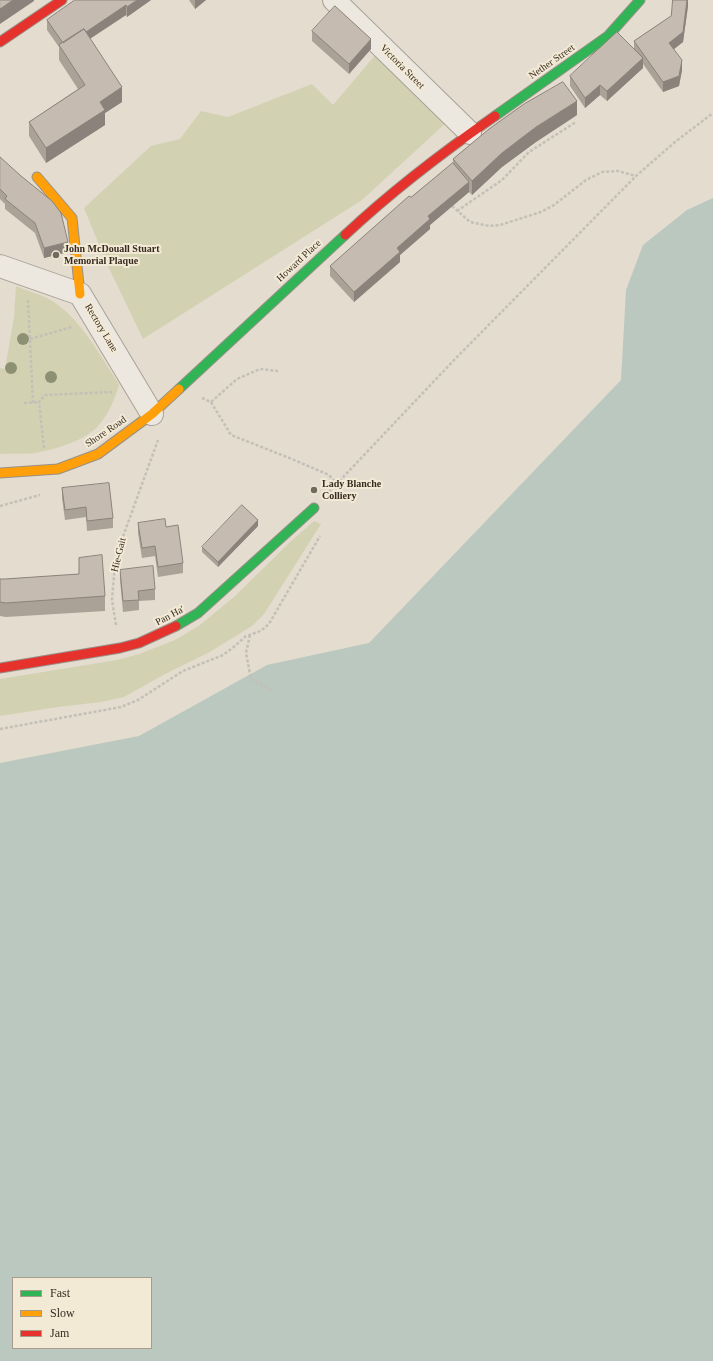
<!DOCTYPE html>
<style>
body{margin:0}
#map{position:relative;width:713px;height:1361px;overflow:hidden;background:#e3dccf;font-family:"Times New Roman",serif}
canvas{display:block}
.legend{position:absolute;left:12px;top:1277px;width:140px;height:72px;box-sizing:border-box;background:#f3ead6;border:1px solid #a89d8d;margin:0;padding:5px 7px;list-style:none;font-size:12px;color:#372a20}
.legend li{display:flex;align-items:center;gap:8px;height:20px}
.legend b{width:20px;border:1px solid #a89d8d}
</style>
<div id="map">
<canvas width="713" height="1361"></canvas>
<ul class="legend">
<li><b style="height:5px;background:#30b455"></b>Fast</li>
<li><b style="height:5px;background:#ff9f0a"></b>Slow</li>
<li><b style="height:5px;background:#e5322d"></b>Jam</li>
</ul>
</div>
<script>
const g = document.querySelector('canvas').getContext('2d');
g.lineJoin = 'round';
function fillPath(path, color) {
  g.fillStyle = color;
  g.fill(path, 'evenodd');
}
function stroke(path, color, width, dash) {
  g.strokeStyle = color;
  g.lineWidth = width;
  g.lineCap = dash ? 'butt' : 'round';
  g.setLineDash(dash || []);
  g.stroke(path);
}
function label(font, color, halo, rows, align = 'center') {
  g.font = font + ' "Times New Roman",serif';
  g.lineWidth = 4;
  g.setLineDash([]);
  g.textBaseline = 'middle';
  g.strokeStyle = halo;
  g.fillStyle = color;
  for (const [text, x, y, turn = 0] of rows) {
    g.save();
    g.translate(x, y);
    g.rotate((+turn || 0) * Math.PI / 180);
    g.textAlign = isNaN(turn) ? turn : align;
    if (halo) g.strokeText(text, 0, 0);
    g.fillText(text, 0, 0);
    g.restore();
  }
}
fillPath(new Path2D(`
 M377,53L447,122L362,200L143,339L107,264L84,208L151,146L180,139L201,111L228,117L312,84L333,105Z
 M16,286C28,291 43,295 54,302C83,322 100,356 119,384C116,398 106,420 94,430C79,442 59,448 40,452C28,455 13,453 0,454V368L5,369L14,317Z
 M314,521L321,524L264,614L252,626L208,653L167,673L124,697L101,702L58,707L0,716V679L117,660L139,654L175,640L200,625L235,596L289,543Z`), '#d2d2b2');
fillPath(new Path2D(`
 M713,198V1361H0V763L139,736L267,665L369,643L621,380L626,290L643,245L687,210ZM13,1278H151V1348H13Z`), '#bac8bf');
const street = new Path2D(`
 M334,0L470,133
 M0,266L80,294L152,414`);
const fast = new Path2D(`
 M495,116L608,36L640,0
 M179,389L345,235
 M176,626L198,613L314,508`);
const slow = new Path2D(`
 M37,177L72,218L80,294
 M0,473L58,469L98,454L152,414L179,389`);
const jam = new Path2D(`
 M0,42L62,0
 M345,235C391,192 443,152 495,116
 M0,668L120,648L139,643L176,626`);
stroke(street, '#a8a298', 24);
stroke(fast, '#989188', 11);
stroke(slow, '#989188', 11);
stroke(jam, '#989188', 11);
stroke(new Path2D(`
 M452,206L470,222L489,226L500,225L541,212L554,205L586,180L602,172L618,171L636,176
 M457,211L502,180L529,152L576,122
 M28,300L33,403
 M30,339L72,327
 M202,398L211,402L237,379L260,369L278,371
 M211,402L231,435L292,459L329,475L337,484
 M24,403L39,402
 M44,448L39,402L45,395L112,392
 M329,492L456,358L636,176L675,142L713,113
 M0,506L40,495
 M116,625L112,600L114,575L121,542L158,440
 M250,635L246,653L251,679L272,690
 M0,729L121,707L138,700L183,671L223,655L235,646L246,636L258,632L265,628L270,622L320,536`), '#c4bfb7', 2.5, [3, 2]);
stroke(street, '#ece7df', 22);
stroke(fast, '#30b455', 9);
stroke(slow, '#ff9f0a', 9);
stroke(jam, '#e5322d', 9);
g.fillStyle = '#8e9073';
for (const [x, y] of [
 [23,339],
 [11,368],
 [51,377]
]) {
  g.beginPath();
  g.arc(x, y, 6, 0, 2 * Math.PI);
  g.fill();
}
fillPath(new Path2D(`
 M151,0L127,17L126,15L90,39L122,102L105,113V125L46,163L29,136V122L78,89L59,60V47L47,30V20Z
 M189,0H206L195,9Z
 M688,0V6L683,42L674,49L682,70L679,86L663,92L643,64V68L607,101L600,95L585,108L570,86V76L634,49V41L671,16Z
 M312,31L371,49L349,74L312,41Z
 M577,115L536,142L502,167L472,195L469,192L430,225V229L400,255V262L354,302L330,276V266L411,197L453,163V159Z
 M0,157L68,252L44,258L35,233L5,209V204L0,199Z
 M62,488L113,518V528L87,531L86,517L65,520L62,498Z
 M138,523L166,527L183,563V573L158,577L155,556L142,558L138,533Z
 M258,526L218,567L202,552V547Z
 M79,558L105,596V611L6,617L0,616V579H5L79,574Z
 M120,570L155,589V600L139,601V610L123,612L120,580Z`), '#aaa197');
fillPath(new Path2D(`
 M13,0H34V1L0,24V9Z
 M137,0H151L127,17V7Z
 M195,0H206L195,9Z
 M687,0H688V6L683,42L669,53V43Z
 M126,5V15L65,55V46Z
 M371,39V49L349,74V64Z
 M643,58V68L607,101V91Z
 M682,60V70L679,86L663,92V82Z
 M600,85V95L585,108V98Z
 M122,87V102L105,113V125L46,163V148L100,102Z
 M577,101V115L536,142L502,167L472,195V181L502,153L536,127Z
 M469,182V192L430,225V229L400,255V262L354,302V292L397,248L428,216Z
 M68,242V252L44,258V248Z
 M258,520V526L218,567V562Z`), '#8b837b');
const building = new Path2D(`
 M0,0H13L0,9Z
 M75,0H137L127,7L126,5L86,32L84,29L63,43L47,20Z
 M673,0H687L683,32L669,43L682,60L679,76L663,82L634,41L671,16Z
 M335,6L371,39L349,64L312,31Z
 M84,29L122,87L100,102L105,110L46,148L29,122L85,85L59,45Z
 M617,32L643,58L607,91L600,85L585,98L570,76Z
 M563,82L577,101L536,127L502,153L472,181L453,159L489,129L524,104Z
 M0,157L21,176L52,201L61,213L68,242L44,248L35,223L5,199L7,196L0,189Z
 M453,163L469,182L428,216L430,219L397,248L400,252L354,292L330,266L409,196L411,197Z
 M109,483L113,518L87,521L86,507L65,510L62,488Z
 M242,505L258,520L218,562L202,547Z
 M165,519L166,527L178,525L183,563L158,567L155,546L142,548L138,523Z
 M102,555L105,596L6,603L0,602V579H5L79,574V558Z
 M153,566L155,589L138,591L139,600L123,601L120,570Z`);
fillPath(building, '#c6bbb0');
stroke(building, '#8b837b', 1);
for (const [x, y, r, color] of [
 [56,255,4,"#73685d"],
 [314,490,4,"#73685d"]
]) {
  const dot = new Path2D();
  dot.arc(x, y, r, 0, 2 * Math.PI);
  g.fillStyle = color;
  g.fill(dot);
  stroke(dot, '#f3ead6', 1.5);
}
label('10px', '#372a20', '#f3ead6', [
 ["Nether Street",552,62,-35],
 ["Victoria Street",402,67,45],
 ["Howard Place",299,261,-43],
 ["Rectory Lane",101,328,59],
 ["Shore Road",106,432,-34],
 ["Hie-Gait",119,555,-76],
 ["Pan Ha'",170,616,-28]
]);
label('bold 10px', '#372a20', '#f3ead6', [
 ["John McDouall Stuart",64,249],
 ["Memorial Plaque",64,261],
 ["Lady Blanche",322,484],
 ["Colliery",322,496]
], 'left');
</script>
